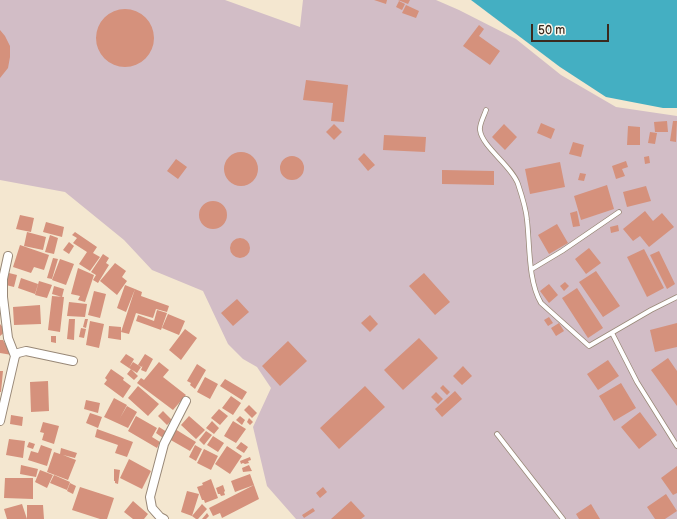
<!DOCTYPE html>
<style>
body{margin:0}
#map{position:relative;width:677px;height:519px;overflow:hidden;background:#f4e7d0;font-family:"Balsamiq Sans",sans-serif}
canvas{display:block}
.scale{position:absolute;left:531px;top:24px;width:78px;height:18px;box-sizing:border-box;border:2px solid #3b2a1e;border-top:0;padding-left:5px;font-size:12px;line-height:14px;white-space:nowrap;color:#3b2a1e;-webkit-text-stroke:3px #fbf7ec;paint-order:stroke}
</style>
<div id="map">
<canvas width="677" height="519"></canvas>
<div class="scale">50 m</div>
</div>
<script>
const g = document.querySelector('canvas').getContext('2d');
g.lineJoin = 'round';
function fillPath(path, color) {
  g.fillStyle = color;
  g.fill(path, 'evenodd');
}
function stroke(path, color, width, dash) {
  g.strokeStyle = color;
  g.lineWidth = width;
  g.lineCap = dash ? 'butt' : 'round';
  g.setLineDash(dash || []);
  g.stroke(path);
}
fillPath(new Path2D(`
 M0,0H225L300,27L303,0H436L459,10L516,39L561,75L616,107L677,116V519H296L267,486L253,427L271,388L257,367L243,359L228,344L203,291L152,270L124,240L65,192L0,180Z`), '#d2bdc6');
fillPath(new Path2D(`
 M471,0H677V108H663L606,97L560,67Z`), '#44afc2');
fillPath(new Path2D(`
 M374,0H387L386,4Z
 M398,0H410L408,4Z
 M399,1L405,4L402,10L396,7Z
 M406,5L419,11L416,18L402,13Z
 M96 38a29 29 0 1 1 58 0a29 29 0 1 1-58 0Z
 M479,25L484,29L479,36L500,51L490,65L463,46Z
 M0,30L5,36L10,46V57L8,68L0,78Z
 M306,80L348,85L344,122L331,121L333,103L303,100Z
 M667,121L668,132H655L654,122Z
 M673,121H677L676,142L670,141Z
 M541,123L555,129L551,139L537,133Z
 M334,124L342,132L334,140L326,132Z
 M504,124L517,137L505,150L492,137Z
 M628,126L640,127V145H627Z
 M650,132L657,133L655,144L648,143Z
 M384,135L426,137L425,152L383,150Z
 M573,142L584,145L581,157L569,154Z
 M224 169a17 17 0 1 1 34 0a17 17 0 1 1-34 0Z
 M364,153L375,165L368,171L358,159Z
 M280 168a12 12 0 1 1 24 0a12 12 0 1 1-24 0Z
 M649,156L650,163L645,164L644,157Z
 M176,159L187,167L178,179L167,171Z
 M626,161L628,167L622,169L625,176L616,179L612,166Z
 M560,162L565,187L530,194L525,169Z
 M442,170L494,171V185L442,184Z
 M580,173L586,174L584,181L578,180Z
 M607,185L614,209L581,220L574,196Z
 M646,186L651,201L627,207L623,192Z
 M199 215a14 14 0 1 1 28 0a14 14 0 1 1-28 0Z
 M577,211L580,226L573,227L570,213Z
 M645,211L653,221L662,213L674,227L649,247L640,236L633,241L623,229Z
 M20,215L34,218L31,232L16,229Z
 M46,222L64,227L62,237L43,232Z
 M557,224L568,243L549,254L538,235Z
 M618,225L619,231L611,233L610,227Z
 M27,232L46,237L43,250L24,246Z
 M75,232L97,247L93,253L100,257L90,271L79,264L87,252L73,243L77,238L72,235Z
 M50,235L58,238L54,254L45,252Z
 M230 248a10 10 0 1 1 20 0a10 10 0 1 1-20 0Z
 M69,242L74,246L69,254L63,250Z
 M20,245L49,255L44,270L34,267L31,273L13,267Z
 M589,248L601,263L586,274L575,259Z
 M644,249L664,288L647,297L627,257Z
 M659,251L675,284L667,289L650,255Z
 M103,254L109,258L106,263L109,265L98,283L93,280L96,275L91,272Z
 M53,258L58,259L52,279L47,278Z
 M60,259L74,264L66,285L52,280Z
 M115,263L126,271L122,277L127,281L117,295L100,281Z
 M78,268L94,275L85,302L78,300L80,296L71,294Z
 M596,271L620,306L603,317L579,282Z
 M9,273L17,275L14,287L6,285Z
 M424,273L450,302L435,315L409,286Z
 M21,278L38,284L35,294L18,288Z
 M39,281L52,285L47,298L35,295Z
 M565,282L569,286L564,291L560,286Z
 M549,284L558,295L549,303L540,291Z
 M125,285L135,289L126,312L117,308Z
 M54,286L64,289L62,297L52,294Z
 M577,288L603,328L588,338L562,298Z
 M135,289L142,292L141,296L169,306L167,312L156,309L153,318L136,313L129,334L121,332Z
 M94,291L106,294L100,318L88,315Z
 M52,296L64,297L60,332L48,330Z
 M237,299L249,312L233,326L221,313Z
 M69,302L87,304L85,317L67,316Z
 M40,305L41,324L14,325L13,307Z
 M157,310L167,313L161,330L136,321L138,315L154,321Z
 M168,314L185,321L179,335L162,328Z
 M370,315L378,324L370,332L361,323Z
 M549,317L553,323L548,326L544,320Z
 M69,319H75L74,340L67,339Z
 M85,319H88L86,328L83,327Z
 M90,321L104,324L99,348L86,345Z
 M559,323L564,331L556,336L551,328Z
 M677,323V347L655,352L650,330Z
 M0,324L6,331L0,336Z
 M109,326L121,327V340L108,338Z
 M81,328L86,329L84,338L79,337Z
 M185,329L197,338L181,360L169,350Z
 M51,336H56V343L51,342Z
 M419,338L438,358L403,390L384,370Z
 M0,340H3L12,355L0,353Z
 M288,341L307,361L280,386L262,366Z
 M126,354L134,359L129,368L120,362Z
 M145,354L153,359L146,372L141,370L143,365L142,367L138,365Z
 M668,358L677,371V406L651,370Z
 M608,360L619,376L598,390L587,374Z
 M133,362L141,367L137,373L129,368Z
 M159,362L169,370L163,377L186,395L173,410L137,383L141,378L144,380Z
 M197,364L206,370L195,389L190,385L191,383L187,381Z
 M463,366L472,376L462,385L453,376Z
 M111,369L124,378L123,380L131,386L123,398L104,384L107,380L105,378Z
 M131,369L138,376L134,380L127,374Z
 M0,371H3L1,392H0Z
 M205,377L218,384L210,399L197,392Z
 M225,379L247,392L242,400L220,386Z
 M48,381L49,411L31,412L30,382Z
 M621,383L636,408L614,421L599,396Z
 M443,385L450,392L447,395L440,388Z
 M138,386L159,404L148,416L128,398Z
 M365,386L385,407L339,449L320,428Z
 M455,391L462,399L442,417L435,409Z
 M436,392L443,399L438,404L431,397Z
 M231,396L241,403L233,415L222,408Z
 M114,398L127,405L120,418L127,406L137,412L128,428L104,417Z
 M86,400L100,403L98,413L84,409Z
 M249,405L257,413L252,418L244,410Z
 M219,409L228,416L220,425L211,418Z
 M163,411L172,420L167,425L158,416Z
 M640,412L657,435L639,449L621,427Z
 M90,413L102,417L98,428L86,423Z
 M11,415L23,417L22,426L10,424Z
 M136,416L157,428L152,437L160,442L157,448L128,431Z
 M189,416L205,430L196,439L181,425Z
 M240,416L245,420L242,425L236,420Z
 M249,418L253,422L250,425L247,422Z
 M212,421L219,428L214,434L206,428Z
 M233,421L246,429L236,443L224,436Z
 M43,422L59,426L54,444L42,440L44,433L40,432Z
 M159,427L167,432L163,438L156,433Z
 M97,429L133,442L127,457L115,453L118,445L95,437Z
 M175,429L196,442L190,451L169,439Z
 M206,431L212,435L204,445L199,440Z
 M213,436L224,443L218,452L207,445Z
 M9,439L25,441L23,458L6,455Z
 M29,442L35,444L33,449L27,447Z
 M241,442L248,447L244,453L236,448Z
 M41,445L52,449L47,466L28,460L31,451L38,453Z
 M195,445L202,449L196,461L189,457Z
 M227,446L242,456L230,474L215,464Z
 M61,448L77,453L75,458L63,455L76,460L68,480L47,472L54,452L60,454Z
 M204,449L218,456L211,470L197,463Z
 M250,457L251,460L248,461L249,463L245,464L243,463L241,464L240,461Z
 M129,459L151,471L142,489L120,478Z
 M21,465L38,469L36,477L20,474Z
 M249,465L252,471L243,472L242,468Z
 M677,466V493L673,495L661,478Z
 M114,469L120,470L118,484L115,483V481H114Z
 M40,470L53,475L47,488L35,482Z
 M250,474L254,485L259,499L222,518L220,513L213,516L209,508L254,485L235,492L231,481Z
 M54,475L70,482L67,490L50,483Z
 M5,478H33V499L4,498Z
 M211,479L218,498L205,503L204,500H202L197,487L203,485L202,483Z
 M70,483L76,486L73,494L67,491Z
 M223,485L225,491L224,492L225,495L221,496L220,494H218L216,488Z
 M80,487L114,498L107,519H100L72,510Z
 M323,487L327,492L320,498L316,493Z
 M187,491L199,494L192,516L181,512Z
 M666,494L677,511L665,519H655L647,507Z
 M133,501L148,514L144,519H133L124,512Z
 M351,501L365,516L361,519H331Z
 M22,504L27,519H7L4,509Z
 M202,504L207,509L198,519H196L192,516Z
 M591,504L600,519H579L576,514Z
 M27,505H43L44,519H27Z
 M313,508L315,511L304,518L302,515Z
 M207,513L209,516L206,519H202Z`), '#d5917c');
const service = new Path2D(`
 M486,110C484,116 479,125 480,130C482,147 512,166 518,184C522,196 526,208 527,220C530,246 528,281 541,303L589,346L651,310L677,297
 M532,269L562,251L619,212
 M612,333L637,382L677,446
 M497,434L563,519`);
const minor = new Path2D(`
 M15,356L18,353L26,351L73,361
 M0,421L15,356L8,338L3,297V279L8,256
 M164,519L160,517L152,508L150,497L164,444L186,401`);
stroke(service, '#988877', 5.5);
stroke(minor, '#988877', 10);
stroke(service, '#fff', 4);
stroke(minor, '#fff', 8);
</script>
